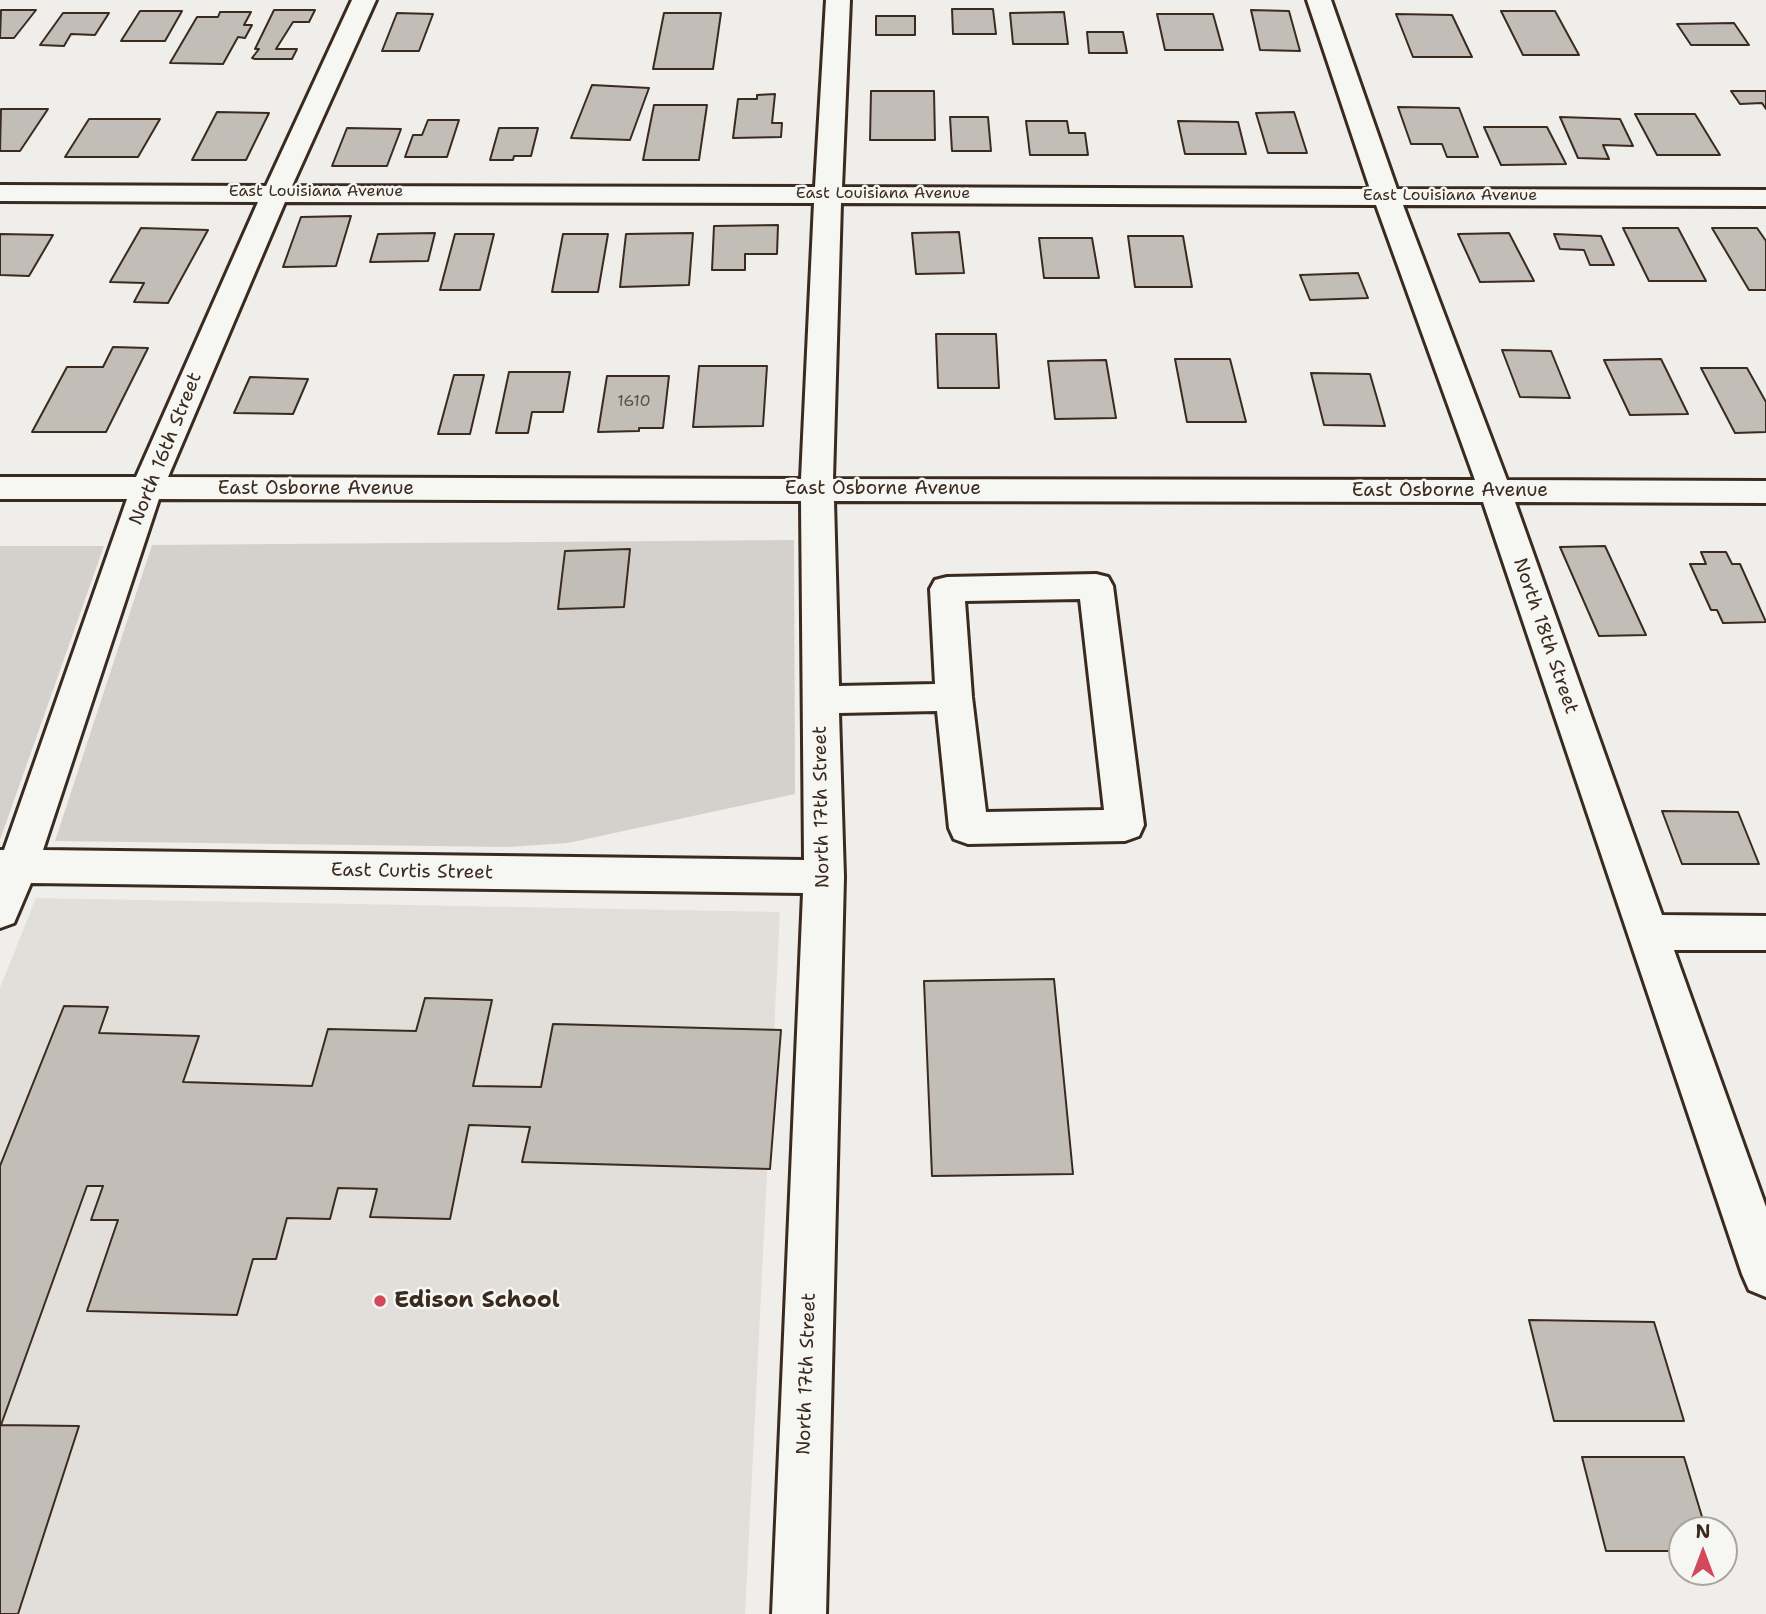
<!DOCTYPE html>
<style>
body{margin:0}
#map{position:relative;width:1766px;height:1614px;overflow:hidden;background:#efeeea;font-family:"Shantell Sans",sans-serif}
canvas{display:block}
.north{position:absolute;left:1668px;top:1516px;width:70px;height:70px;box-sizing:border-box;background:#f6f6f2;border:2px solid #aba49d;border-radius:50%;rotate:0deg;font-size:19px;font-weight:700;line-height:28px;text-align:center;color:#3b2a1e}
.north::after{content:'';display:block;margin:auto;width:24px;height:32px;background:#d1495b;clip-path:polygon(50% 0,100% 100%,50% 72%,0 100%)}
</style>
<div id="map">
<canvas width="1766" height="1614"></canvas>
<div class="north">N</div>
</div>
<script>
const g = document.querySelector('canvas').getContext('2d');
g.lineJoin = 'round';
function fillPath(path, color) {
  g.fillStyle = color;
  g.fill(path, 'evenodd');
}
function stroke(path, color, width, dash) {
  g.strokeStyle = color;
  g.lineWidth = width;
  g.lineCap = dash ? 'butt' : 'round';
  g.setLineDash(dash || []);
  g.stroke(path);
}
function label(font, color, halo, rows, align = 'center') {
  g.font = font + ' "Shantell Sans",sans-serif';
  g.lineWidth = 5;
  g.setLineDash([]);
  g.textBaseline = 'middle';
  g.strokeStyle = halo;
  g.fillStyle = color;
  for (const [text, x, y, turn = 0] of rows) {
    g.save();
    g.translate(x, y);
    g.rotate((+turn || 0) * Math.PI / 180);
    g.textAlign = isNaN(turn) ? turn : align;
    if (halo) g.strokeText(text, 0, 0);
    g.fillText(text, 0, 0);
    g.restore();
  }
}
fillPath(new Path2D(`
 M36,898L780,912L745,1614H0V988Z`), '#e2dfdb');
fillPath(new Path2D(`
 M794,540L795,794L568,843L509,847L55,841L152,545Z
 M0,546H104L0,840Z`), '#d4d1cc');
const building = new Path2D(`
 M952,9H993L996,34H953Z
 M36,10L14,38H0L1,10Z
 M274,10H315L309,22H293L276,49H297L292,59H255L252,58L259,49H255Z
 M1251,10L1289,11L1300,51L1260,50Z
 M140,11H182L165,41H121Z
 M1501,11H1555L1579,55H1523Z
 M220,12H251L244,25H252L245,38L238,37L223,64L170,63L197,17H218Z
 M1064,12L1068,44H1013L1010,13Z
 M63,13H109L95,35L71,34L64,46L40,45Z
 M397,13L433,14L419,51H382Z
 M664,13H721L713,69H653Z
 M1157,14H1213L1223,50H1165Z
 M1396,14L1452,15L1472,57H1413Z
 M876,16H915V35H876Z
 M1734,23L1749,45H1691L1677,24Z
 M1087,32H1123L1127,53H1089Z
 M592,85L649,88L630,140L571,138Z
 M871,91H934L935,140H870Z
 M1731,91H1766V109L1762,103L1740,104Z
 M775,94L772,123H782L781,137L733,138L738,99H757V95Z
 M654,105H707L699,160H643Z
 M1398,107L1459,108L1478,157H1447L1442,144H1411Z
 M1,109H48L20,151H0Z
 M217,112L269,113L246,160H192Z
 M1294,112L1307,153H1268L1256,113Z
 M1635,114H1695L1720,155H1657Z
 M950,117H988L991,151H952Z
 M1560,117L1620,119L1633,146L1603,145L1609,159L1578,158Z
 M89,119H160L138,157H65Z
 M428,120H459L447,157H405L413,135H422Z
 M1026,121H1067L1069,133H1085L1088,155H1030Z
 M1178,121L1238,122L1246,154H1185Z
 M1484,127H1547L1566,164L1501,165Z
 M347,128L401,129L387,166H332Z
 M499,128H538L531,156H514L513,160H490Z
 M351,216L336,266L283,267L301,217Z
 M778,225L777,254H745V270H712L714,226Z
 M141,228L208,230L168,303L134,302L144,283L110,282Z
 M1623,228H1678L1706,281H1649Z
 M1712,228H1757L1766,241V290H1749Z
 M959,232L964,273L916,274L912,233Z
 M435,233L428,261L370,262L378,234Z
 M693,233L689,285L620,287L626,234Z
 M1509,233L1534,281L1480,282L1458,234Z
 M0,234L53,235L29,276L0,275Z
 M455,234H494L480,290H440Z
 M563,234H608L598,292H552Z
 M1554,234L1601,236L1614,265H1590L1584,250L1560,249Z
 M1128,236H1183L1192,287H1135Z
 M1039,238H1092L1099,278H1044Z
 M1358,273L1368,298L1310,300L1300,275Z
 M936,334H996L999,388H938Z
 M113,347L148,348L106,432H32L67,367H103Z
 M1502,350L1551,351L1570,398L1520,397Z
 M1175,359H1230L1246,422H1187Z
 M1661,359L1688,414L1630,415L1604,360Z
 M1106,360L1116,418L1055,419L1048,361Z
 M699,366H767L763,426L693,427Z
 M1701,368H1747L1766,402V432L1735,433Z
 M509,372H570L563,412H532L528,433H496Z
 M1311,373L1370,374L1385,426L1324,425Z
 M454,375H484L470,434H438Z
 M607,376H669L663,428H639V431L598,432Z
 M250,377L308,379L293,414L234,413Z
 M1605,546L1646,635L1599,636L1560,547Z
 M630,549L624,607L558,609L565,551Z
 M1701,552H1726L1732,564H1740L1766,622L1723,623L1717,610H1711L1690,564H1706Z
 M1662,811L1738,812L1759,864H1682Z
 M1054,979L1073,1174L932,1176L924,981Z
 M425,998L492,1000L473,1086L541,1087L553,1024L781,1030L770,1169L522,1162L530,1127L469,1125L450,1219L370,1217L377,1189L338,1188L330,1219L287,1218L276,1259H253L237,1315L87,1311L118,1220H91L103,1186H87L1,1425L79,1426L18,1614H0V1166L64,1006L108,1007L99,1033L199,1036L183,1082L312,1086L328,1029L416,1031Z
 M1529,1320L1654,1322L1684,1421H1554Z
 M1582,1457H1684L1706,1530H1682V1551H1606Z`);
fillPath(building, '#c2bdb7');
stroke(building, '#3b2a1e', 2);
const minor = new Path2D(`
 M352,0H376L292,186L815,187L826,0H850L842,187L1370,189L1307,0H1331L1397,189L1766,190V206L1403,205L1507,480L1766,481V503L1515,502L1662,915L1766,916V950H1674L1766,1207V1297L1749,1290L1742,1274L1483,502L834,501L839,686L935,684L930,589L935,580L947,577L1096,574L1108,577L1113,586L1144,825L1139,836L1125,841L968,844L954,839L949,828L937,711L839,713L844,877L826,1614H772L803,893L31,883L14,923L0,928V850H4L127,499H0V477H136L258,202L0,201V185L266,186ZM285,202L814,203L801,479L168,477ZM841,203L1376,205L1475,480L833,479ZM159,499L801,501L804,860L43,850ZM1080,599L1104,810L986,812L972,697L965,601Z`);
stroke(minor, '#3b2a1e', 6);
fillPath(minor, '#f6f6f2');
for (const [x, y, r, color] of [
 [380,1301,7,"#d1495b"]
]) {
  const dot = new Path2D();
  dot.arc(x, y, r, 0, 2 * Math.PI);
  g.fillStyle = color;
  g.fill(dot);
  stroke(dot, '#f6f6f2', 2.5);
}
label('16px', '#3b2a1e', '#f6f6f2', [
 ["East Louisiana Avenue",316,192],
 ["East Louisiana Avenue",883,194],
 ["East Louisiana Avenue",1450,196]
]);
label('16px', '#5d4f44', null, [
 ["1610",634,402]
]);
label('19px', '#3b2a1e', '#f6f6f2', [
 ["North 16th Street",166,449,-68],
 ["East Osborne Avenue",316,489],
 ["East Osborne Avenue",883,489],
 ["East Osborne Avenue",1450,491],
 ["North 18th Street",1545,636,71],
 ["North 17th Street",822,807,-91],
 ["East Curtis Street",412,872,1],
 ["North 17th Street",807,1374,-88]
]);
label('bold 23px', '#3b2a1e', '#f6f6f2', [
 ["Edison School",394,1301]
], 'left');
</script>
